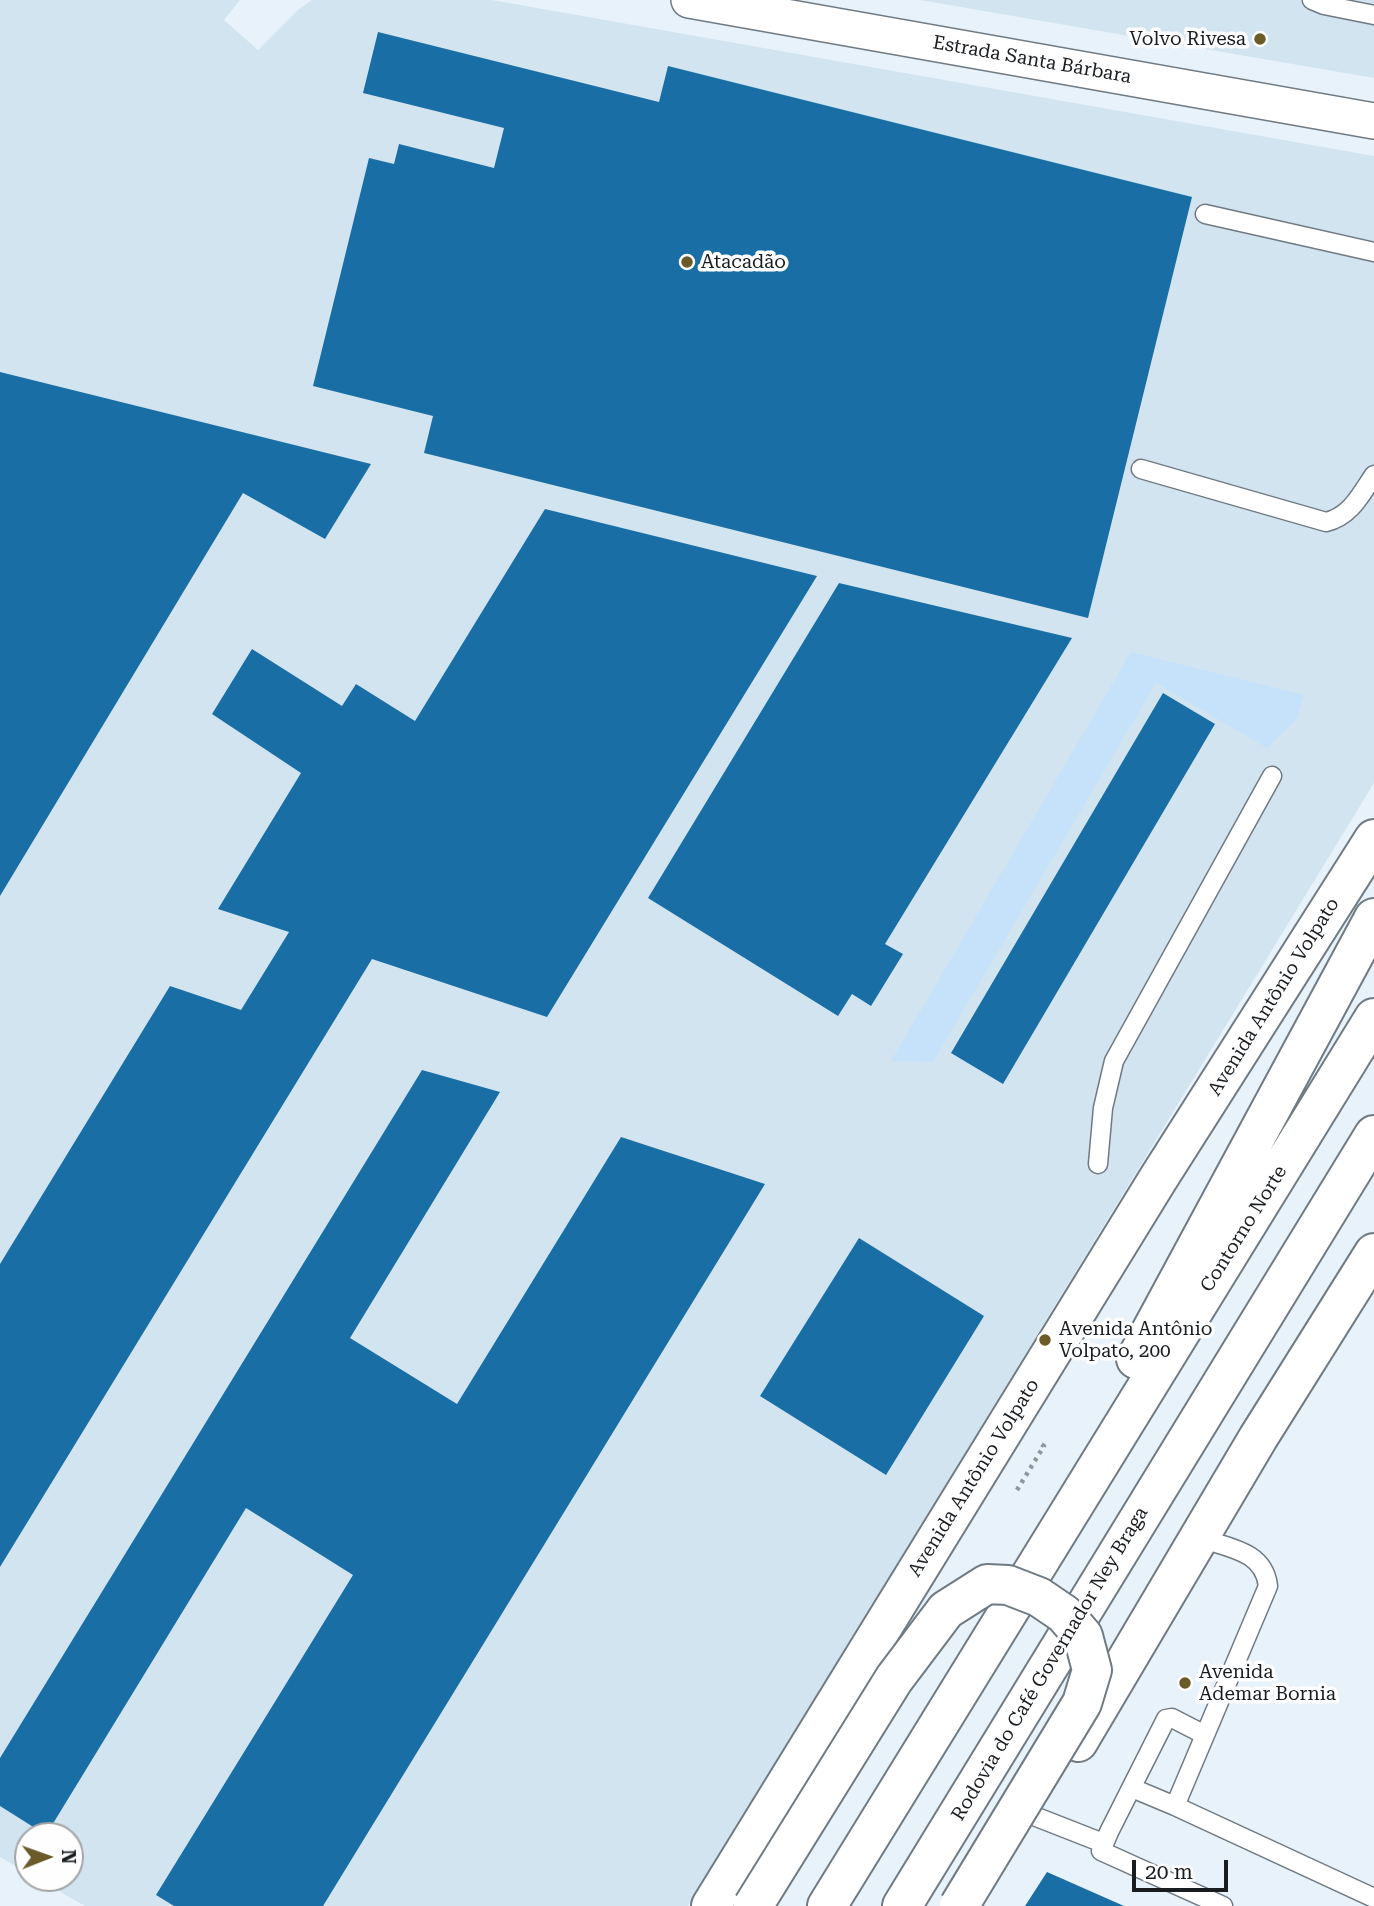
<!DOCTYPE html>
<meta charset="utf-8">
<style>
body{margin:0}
#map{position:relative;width:1374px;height:1906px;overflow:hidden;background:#e7f2fb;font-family:"Roboto Serif",serif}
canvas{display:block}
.north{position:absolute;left:14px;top:1822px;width:70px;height:70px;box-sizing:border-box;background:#fefefe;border:2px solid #a2a4a5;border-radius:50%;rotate:89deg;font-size:19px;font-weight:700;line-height:28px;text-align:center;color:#191d20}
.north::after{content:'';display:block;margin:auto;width:24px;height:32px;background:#6b5b29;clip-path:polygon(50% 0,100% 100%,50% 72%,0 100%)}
.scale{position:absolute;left:1132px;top:1860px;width:96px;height:32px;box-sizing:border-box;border:4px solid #191d20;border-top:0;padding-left:9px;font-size:21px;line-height:24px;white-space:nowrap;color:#191d20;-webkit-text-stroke:5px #fefefe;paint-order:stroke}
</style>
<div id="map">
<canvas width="1374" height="1906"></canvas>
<div class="north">N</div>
<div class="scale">20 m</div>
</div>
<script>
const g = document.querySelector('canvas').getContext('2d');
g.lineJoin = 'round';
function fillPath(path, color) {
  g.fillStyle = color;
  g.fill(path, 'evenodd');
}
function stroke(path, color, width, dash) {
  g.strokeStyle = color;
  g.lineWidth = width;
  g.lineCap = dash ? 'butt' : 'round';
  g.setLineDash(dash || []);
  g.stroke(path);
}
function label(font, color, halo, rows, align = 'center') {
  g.font = font + ' "Roboto Serif",serif';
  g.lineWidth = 7;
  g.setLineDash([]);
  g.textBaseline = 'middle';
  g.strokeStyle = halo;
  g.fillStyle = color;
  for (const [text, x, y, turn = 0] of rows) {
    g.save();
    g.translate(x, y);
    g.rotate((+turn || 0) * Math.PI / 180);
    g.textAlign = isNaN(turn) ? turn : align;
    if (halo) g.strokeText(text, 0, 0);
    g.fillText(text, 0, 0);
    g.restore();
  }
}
fillPath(new Path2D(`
 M0,0H240L224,20L258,50L298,10L312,0H492L1374,156V783L688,1906H85L36,1878H70V1836H28V1873L0,1857Z
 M920,0H1374V78Z`), '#d3e4f1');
fillPath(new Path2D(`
 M1131,652L1304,695L1297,719L1267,748L1156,683L933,1062L891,1061Z`), '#c6e2fa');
fillPath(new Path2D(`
 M378,32L659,102L668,66L1192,197L1088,618L424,453L433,416L313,386L369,158L394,164L399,144L494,168L504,128L363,93Z
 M0,372L371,464L325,539L243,493L0,896Z
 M545,509L817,576L547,1017L372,959L0,1567V1264L170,986L241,1010L289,932L218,909L301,773L212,714L252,649L342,706L356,684L415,721Z
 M839,583L1072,638L885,944L903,954L871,1006L852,994L838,1016L648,898Z
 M1163,693L1215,724L1003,1084L951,1053Z
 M422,1070L500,1092L350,1338L457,1404L621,1137L765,1184L323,1906H174L156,1895L353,1575L246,1508L46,1835L0,1806V1758Z
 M859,1238L984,1316L886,1475L760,1396Z
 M1047,1872L1124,1906H1025Z`), '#196fa5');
const lane = new Path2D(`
 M1312,0L1324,5L1374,15
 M1205,214L1374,252
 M1141,469L1326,522C1351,516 1361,494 1374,475
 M1098,1164L1103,1108L1114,1061L1272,776
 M1200,1538C1229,1548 1264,1551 1268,1586L1175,1806L1374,1898
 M1205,1735L1172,1718L1166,1719L1109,1832L1101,1851L1223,1906
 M1132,1788L1175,1806
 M1034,1816L1103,1843`);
const street = new Path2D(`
 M689,0L1374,121`);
const secondary = new Path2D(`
 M1078,1742L1258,1438L1374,1253
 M711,1906L1158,1179L1374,839`);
const highway = new Path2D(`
 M1136,1359L1374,918
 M827,1906L1374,1018
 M902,1906L1374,1135`);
stroke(lane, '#707a82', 21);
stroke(street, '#707a82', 38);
stroke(secondary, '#707a82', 42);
stroke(highway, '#707a82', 42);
stroke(new Path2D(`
 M1017,1490L1044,1446L1038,1442`), '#8f979d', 4.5, [3.5, 5]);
stroke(lane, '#fff', 18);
stroke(street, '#fff', 35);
stroke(secondary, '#fff', 38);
stroke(highway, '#fff', 38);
const secondaryBridge = new Path2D(`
 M753,1906L894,1679L946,1610L987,1584L1008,1585L1039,1597L1064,1614L1083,1636L1092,1670L1082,1703L959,1906`);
stroke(secondaryBridge, '#707a82', 42, []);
stroke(secondaryBridge, '#fff', 38);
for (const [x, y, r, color] of [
 [1260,39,7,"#6b5b29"],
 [687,262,7,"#6b5b29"],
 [1045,1340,7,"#6b5b29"],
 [1185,1683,7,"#6b5b29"]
]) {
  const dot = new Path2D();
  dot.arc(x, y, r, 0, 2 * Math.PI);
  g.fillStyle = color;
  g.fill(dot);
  stroke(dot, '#fefefe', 2.5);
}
label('19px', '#191d20', '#fefefe', [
 ["Volvo Rivesa",1246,39,"right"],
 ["Atacadão",701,262],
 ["Avenida Antônio",1059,1329],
 ["Volpato, 200",1059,1351],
 ["Avenida",1199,1672],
 ["Ademar Bornia",1199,1694]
], 'left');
label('19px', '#191d20', '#fefefe', [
 ["Estrada Santa Bárbara",1032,60,10],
 ["Avenida Antônio Volpato",1274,997,-58],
 ["Contorno Norte",1244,1229,-58],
 ["Avenida Antônio Volpato",974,1478,-58],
 ["Rodovia do Café Governador Ney Braga",1050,1664,-59]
]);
</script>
